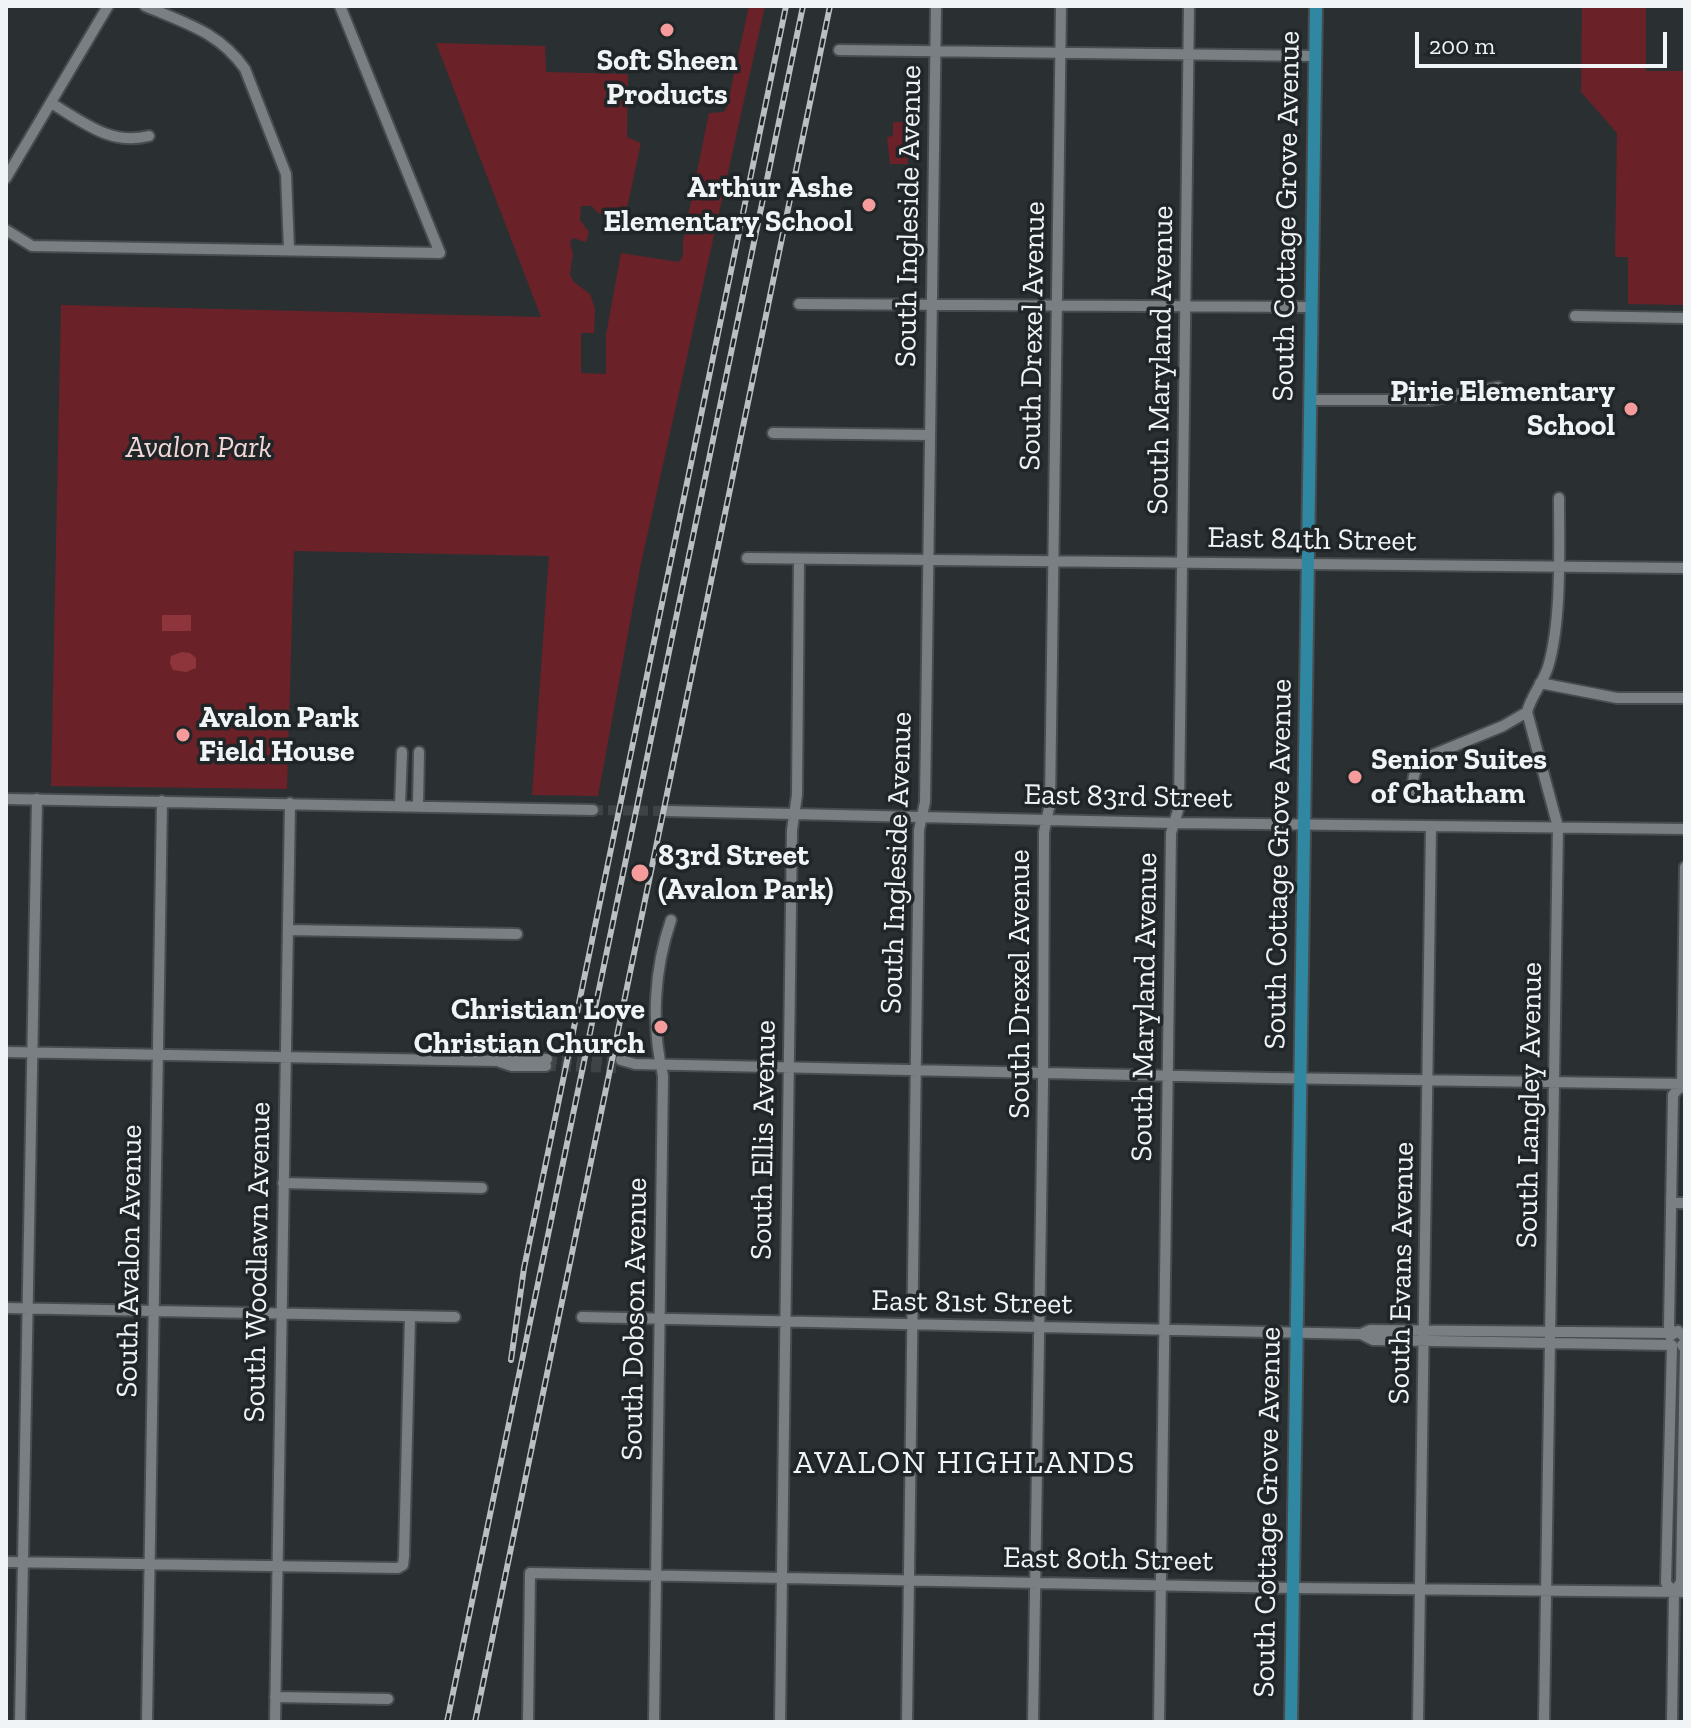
<!DOCTYPE html>
<style>
body{margin:0}
#map{position:relative;width:1691px;height:1728px;overflow:hidden;background:#2a3032;font-family:"Zilla Slab",serif}
canvas{display:block}
.frame{position:absolute;inset:0;border:8px solid #f0f4f6;pointer-events:none}
.scale{position:absolute;left:1415px;top:32px;width:252px;height:36px;box-sizing:border-box;border:4px solid #f0f4f6;border-top:0;padding-left:10px;font-size:24px;line-height:28px;white-space:nowrap;color:#f0f4f6;-webkit-text-stroke:6px #202628;paint-order:stroke}
</style>
<div id="map">
<canvas width="1691" height="1728"></canvas>
<div class="frame"></div>
<div class="scale">200 m</div>
</div>
<script>
const g = document.querySelector('canvas').getContext('2d');
g.lineJoin = 'round';
function fillPath(path, color) {
  g.fillStyle = color;
  g.fill(path, 'evenodd');
}
function stroke(path, color, width, dash) {
  g.strokeStyle = color;
  g.lineWidth = width;
  g.lineCap = dash ? 'butt' : 'round';
  g.setLineDash(dash || []);
  g.stroke(path);
}
function label(font, color, halo, rows, align = 'center') {
  g.font = font + ' "Zilla Slab",serif';
  g.lineWidth = 7;
  g.setLineDash([]);
  g.textBaseline = 'middle';
  g.strokeStyle = halo;
  g.fillStyle = color;
  for (const [text, x, y, turn = 0] of rows) {
    g.save();
    g.translate(x, y);
    g.rotate((+turn || 0) * Math.PI / 180);
    g.textAlign = isNaN(turn) ? turn : align;
    if (halo) g.strokeText(text, 0, 0);
    g.fillText(text, 0, 0);
    g.restore();
  }
}
fillPath(new Path2D(`
 M749,6H765L640,568L598,796L532,795L549,556L294,551L287,789L51,786L61,305L541,317L436,43L545,46L546,72L628,74L627,137L641,143L624,222C614,221 597,215 592,206H581L580,220L589,232L586,242L573,238L570,242L573,253L570,275L574,282L590,294L595,309L594,333H581V373L606,374V335L621,253L679,262L683,256V241L709,113L724,112L727,107Z
 M1582,6H1646V71H1685V305L1628,304V257H1615L1617,133L1581,92Z
 M893,122H908V164H890L887,137L893,136Z`), '#6b2128');
fillPath(new Path2D(`
 M162,615H191V631H162Z
 M182,652L190,653L196,658V668L186,672L173,670L170,663L171,656Z`), '#8e353c');
stroke(new Path2D(`
 M593,810L667,811
 M547,1059L621,1060
 M546,1066L620,1068`), '#3e4446', 10, [10, 5]);
const minor = new Path2D(`
 M145,6C185,23 219,32 245,69L286,174L289,249
 M839,50L1315,56
 M51,103C83,122 111,146 149,136
 M6,178L108,6
 M6,230L32,246L440,253L340,6
 M799,304L1312,307
 M1575,316L1685,318
 M1310,400H1432L1498,387
 M773,433L930,435
 M747,558L1685,568
 M1540,683L1617,698H1685
 M6,799L593,810
 M1412,800C1413,783 1411,770 1425,758L1503,726L1527,712
 M400,805L402,752
 M418,805L419,752
 M667,811L1174,823L1685,829
 M288,930L517,934
 M6,1052L498,1061L512,1058L547,1059
 M621,1060L635,1064L1272,1078L1685,1084
 M500,1062L512,1066H546
 M1684,1088L1682,1084L1685,867
 M283,1183L482,1188
 M1671,1203H1685
 M6,1308L455,1317
 M582,1317L1361,1334L1370,1330L1672,1333L1669,1326L1673,1095L1682,1084
 M1361,1334L1373,1340L1672,1345L1666,1583L1674,1592
 M1670,1336L1678,1331L1685,1338
 M6,1562L398,1568L403,1565L404,1557L410,1316
 M275,1697L388,1699
 M20,1722L37,799
 M147,1722L162,801
 M275,1722L290,803
 M528,1722L530,1573L1294,1588L1685,1592
 M654,1722L663,1076C651,1025 654,969 671,920
 M780,1722L792,830L797,795L799,559
 M907,1722L919,830L925,802L936,6
 M1033,1722L1043,1085L1044,832L1050,803L1061,6
 M1159,1722L1171,833L1179,807L1189,6
 M1418,1722L1431,826
 M1544,1722L1558,827L1527,712C1531,696 1543,683 1548,667C1562,621 1559,547 1559,498
 M1672,1722L1674,1592L1681,1582L1685,1349L1682,1345H1685`);
const major = new Path2D(`
 M1291,1722L1316,6`);
stroke(minor, '#474d4f', 14);
stroke(major, '#474d4f', 16);
stroke(minor, '#797f83', 10);
stroke(major, '#3087a2', 12);
const rail = new Path2D(`
 M511,1360L524,1268L786,6
 M447,1722L803,6
 M475,1722L830,6`);
stroke(rail, '#bbbfc1', 6);
stroke(rail, '#202628', 3, [9]);
for (const [x, y, r, color] of [
 [667,30,8,"#f59b9c"],
 [869,205,8,"#f59b9c"],
 [1631,409,8,"#f59b9c"],
 [183,735,8,"#f59b9c"],
 [1355,777,8,"#f59b9c"],
 [640,873,10,"#f59b9c"],
 [661,1027,8,"#f59b9c"]
]) {
  const dot = new Path2D();
  dot.arc(x, y, r, 0, 2 * Math.PI);
  g.fillStyle = color;
  g.fill(dot);
  stroke(dot, '#202628', 3);
}
label('bold 30px', '#f0f4f6', '#202628', [
 ["Soft Sheen",667,61,"center"],
 ["Products",667,95,"center"],
 ["Arthur Ashe",853,188],
 ["Elementary School",853,222],
 ["Pirie Elementary",1615,392],
 ["School",1615,426],
 ["Avalon Park",199,718,"left"],
 ["Field House",199,752,"left"],
 ["Senior Suites",1371,760,"left"],
 ["of Chatham",1371,794,"left"],
 ["83rd Street",658,856,"left"],
 ["(Avalon Park)",658,890,"left"],
 ["Christian Love",645,1010],
 ["Christian Church",645,1044]
], 'right');
label('30px', '#f0f4f6', '#202628', [
 ["South Ingleside Avenue",909,216,-89],
 ["South Cottage Grove Avenue",1287,216,-89],
 ["South Drexel Avenue",1033,336,-89],
 ["South Maryland Avenue",1161,360,-89],
 ["East 84th Street",1312,540,1],
 ["East 83rd Street",1128,797,1],
 ["South Ingleside Avenue",897,863,-88],
 ["South Cottage Grove Avenue",1279,864,-89],
 ["South Drexel Avenue",1020,984,-90],
 ["South Maryland Avenue",1145,1007,-89],
 ["South Langley Avenue",1530,1105,-89],
 ["South Ellis Avenue",764,1140,-89],
 ["South Avalon Avenue",130,1261,-89],
 ["South Woodlawn Avenue",258,1262,-89],
 ["South Evans Avenue",1402,1273,-89],
 ["East 81st Street",972,1303,1],
 ["South Dobson Avenue",635,1319,-89],
 ["South Cottage Grove Avenue",1268,1512,-89],
 ["East 80th Street",1108,1560,1]
]);
label('italic 30px', '#f2d7d6', '#202628', [
 ["Avalon Park",199,448]
]);
g.letterSpacing = '2px';
label('32px', '#f0f4f6', '#202628', [
 ["AVALON HIGHLANDS",965,1464]
]);
g.letterSpacing = '0px';
</script>
